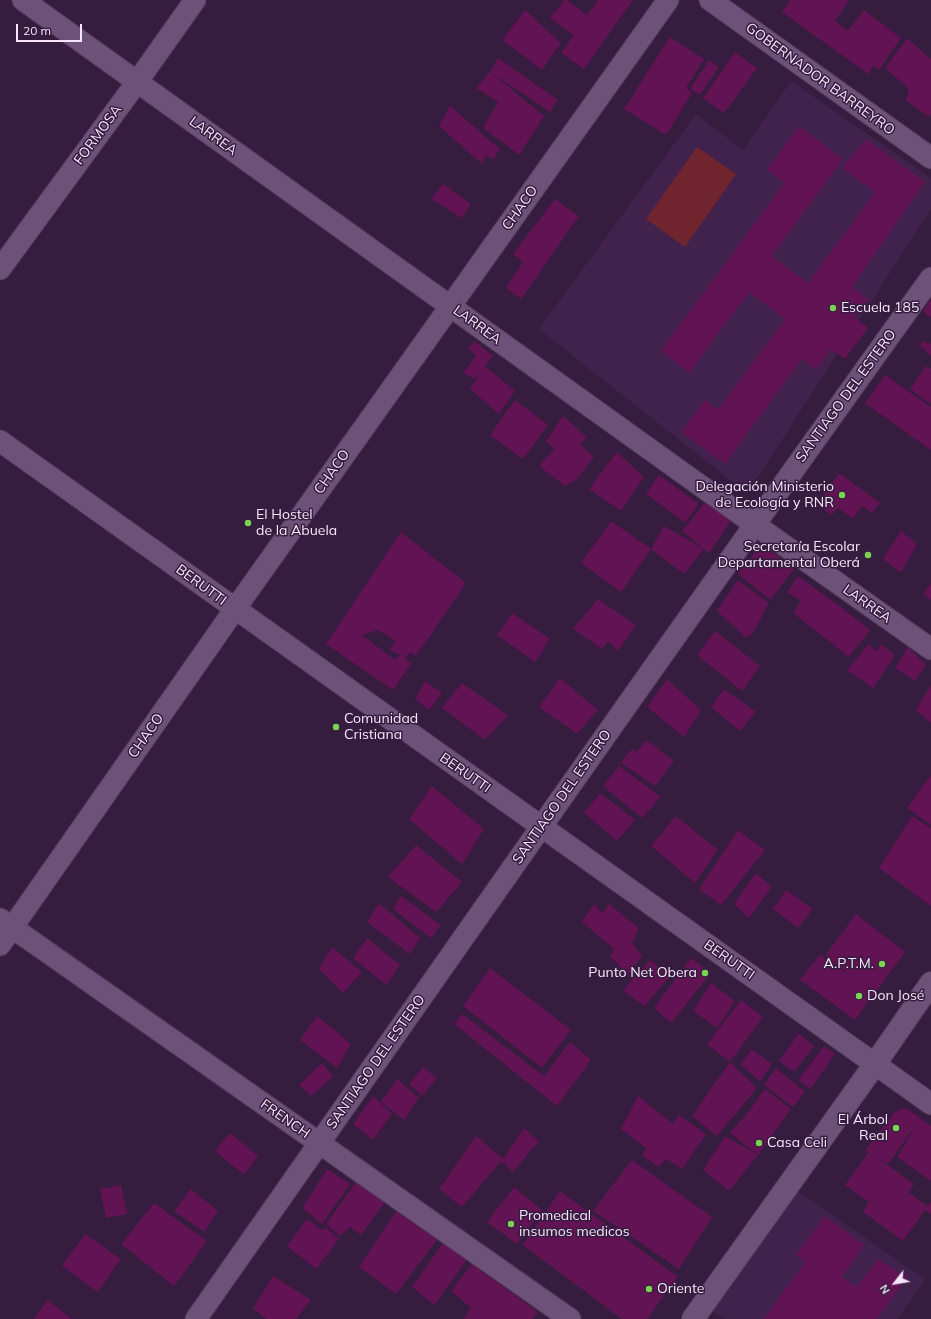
<!DOCTYPE html>
<meta charset="utf-8">
<style>
body{margin:0}
#map{position:relative;width:931px;height:1319px;overflow:hidden;background:#361c3f;font-family:Mulish,sans-serif}
canvas{display:block}
.north{position:absolute;left:875px;top:1263px;width:40px;height:40px;-webkit-text-stroke:3px #361c3f;paint-order:stroke;rotate:239deg;font-size:11px;font-weight:700;line-height:16px;text-align:center;color:#f6e5fc}
.north::after{content:'';display:block;margin:auto;width:14px;height:18px;background:#f6e5fc;clip-path:polygon(50% 0,100% 100%,50% 72%,0 100%)}
.scale{position:absolute;left:16px;top:24px;width:66px;height:18px;box-sizing:border-box;border:2px solid #f6e5fc;border-top:0;padding-left:5px;font-size:12px;line-height:14px;white-space:nowrap;color:#f6e5fc;-webkit-text-stroke:3px #361c3f;paint-order:stroke}
</style>
<div id="map">
<canvas width="931" height="1319"></canvas>
<div class="north">N</div>
<div class="scale">20 m</div>
</div>
<script>
const g = document.querySelector('canvas').getContext('2d');
g.lineJoin = 'round';
function fillPath(path, color) {
  g.fillStyle = color;
  g.fill(path, 'evenodd');
}
function stroke(path, color, width, dash) {
  g.strokeStyle = color;
  g.lineWidth = width;
  g.lineCap = dash ? 'butt' : 'round';
  g.setLineDash(dash || []);
  g.stroke(path);
}
function label(font, color, halo, rows, align = 'center') {
  g.font = font + ' Mulish,sans-serif';
  g.lineWidth = 3;
  g.setLineDash([]);
  g.textBaseline = 'middle';
  g.strokeStyle = halo;
  g.fillStyle = color;
  for (const [text, x, y, turn = 0] of rows) {
    g.save();
    g.translate(x, y);
    g.rotate((+turn || 0) * Math.PI / 180);
    g.textAlign = isNaN(turn) ? turn : align;
    if (halo) g.strokeText(text, 0, 0);
    g.fillText(text, 0, 0);
    g.restore();
  }
}
fillPath(new Path2D(`
 M791,81L931,178V209L758,477L740,488L539,329L696,114L743,150Z
 M793,1188L925,1279L898,1319H724L711,1310Z`), '#41224c');
fillPath(new Path2D(`
 M697,147L736,174L685,247L646,219Z`), '#70242e');
fillPath(new Path2D(`
 M564,0H567L587,15L573,35L550,18Z
 M598,0H633L584,69L561,53Z
 M790,0H849L835,21L848,31L864,10L901,38L879,70L874,66L868,74L782,12Z
 M525,10L561,43L542,70L502,40Z
 M670,37L704,59L686,88L692,93L666,135L624,109Z
 M907,38L931,59V114L929,117L905,100L908,95V88L885,68Z
 M735,52L757,68L724,113L703,98Z
 M498,58L558,100L550,112L492,73L544,116L519,155L483,128L498,102L476,88L490,72Z
 M709,60L719,67L700,95L690,89Z
 M450,106L500,149L493,159L486,156L482,164L439,126Z
 M799,126L843,159L772,256L808,283L875,192L842,168L866,139L925,182L852,287L868,299L854,317L868,328L845,359L831,349L816,370L802,359L725,464L681,432L705,400L718,410L785,319L749,292L689,373L661,351L784,183L767,170Z
 M443,184L471,204L462,218L431,199Z
 M555,199L579,216L521,299L506,288L523,262L513,254Z
 M931,300V316L930,317L923,311Z
 M474,341L493,356L475,379L463,373L476,356L469,348Z
 M923,341L930,344L931,342V356L920,346Z
 M485,366L515,391L499,414L470,389Z
 M926,366L931,369V404L910,389Z
 M885,375L931,407V450L865,403Z
 M515,400L548,425L523,459L490,435Z
 M563,416L587,437L580,444L594,457L576,480L565,486L539,466L554,449L546,441Z
 M617,452L644,477L621,511L589,489Z
 M839,473L880,503L872,513L862,506L853,519L838,508L832,515L817,504Z
 M659,475L699,504L685,523L646,494Z
 M707,500L725,512L730,522L709,553L704,549L684,574L651,549L621,592L581,563L611,521L651,549L664,526L704,549L682,531Z
 M901,531L917,544L901,573L883,559Z
 M401,532L466,583L416,656L410,652L405,659L412,663L393,690L326,644ZM378,630L396,641L389,650L400,655L395,660L362,635Z
 M758,548L769,549L794,569L770,600L738,574Z
 M798,576L842,608L870,630L849,657L793,613L801,601L787,592Z
 M738,580L769,603L753,633L746,638L717,611Z
 M931,583V600L923,594Z
 M598,599L636,625L618,651L608,641L602,649L573,629Z
 M512,613L550,639L535,662L497,635Z
 M715,631L760,666L742,691L697,655Z
 M869,644L876,652L881,644L895,655L873,688L847,670Z
 M908,647L926,665L915,681L895,668Z
 M560,678L598,710L577,734L539,707Z
 M667,679L701,710L684,737L647,707Z
 M425,681L442,693L429,710L415,699Z
 M462,683L508,715L485,740L442,708Z
 M931,685V723L916,710Z
 M724,689L756,712L740,731L711,707Z
 M646,740L674,761L655,786L621,763L632,749L636,752Z
 M619,766L661,797L642,818L603,786Z
 M931,775V825L907,808Z
 M432,786L484,829L462,864L409,819Z
 M600,793L635,820L617,841L584,813Z
 M676,816L718,850L695,883L651,846Z
 M912,816L931,828V906L879,868Z
 M738,830L765,850L721,905L699,889Z
 M416,845L462,882L436,912L388,877Z
 M756,873L772,887L749,918L734,904Z
 M786,890L813,909L798,928L773,909Z
 M401,896L441,925L431,938L393,909Z
 M379,903L420,938L410,954L367,922Z
 M594,904L603,913L609,904L639,928L632,943L642,956L627,976L616,962L610,957L614,949L582,922Z
 M856,914L905,952L855,1020L800,980L820,955L860,983L825,956Z
 M367,938L400,965L386,985L353,958Z
 M332,947L362,972L343,993L319,969Z
 M691,958L711,973L671,1023L654,1008Z
 M650,960L670,977L644,1006L623,990Z
 M490,968L571,1030L542,1068L463,1006Z
 M711,983L735,1001L717,1028L693,1011Z
 M741,1000L763,1017L730,1062L707,1044Z
 M462,1014L544,1076L570,1042L591,1060L557,1106L454,1024Z
 M317,1016L351,1044L337,1068L300,1040Z
 M799,1033L814,1046L794,1072L779,1061Z
 M824,1046L835,1054L810,1089L798,1080Z
 M751,1049L772,1064L760,1081L741,1065Z
 M730,1062L757,1088L717,1136L692,1116Z
 M322,1063L333,1077L311,1096L299,1085Z
 M423,1067L437,1078L422,1096L409,1084Z
 M776,1068L805,1092L793,1107L764,1085Z
 M397,1079L419,1098L404,1120L381,1102Z
 M765,1089L791,1109L758,1155L730,1133L749,1111Z
 M373,1096L392,1114L373,1140L353,1124Z
 M638,1096L673,1124L679,1115L706,1134L682,1169L666,1159L658,1167L642,1155L646,1148L621,1129Z
 M906,1108L931,1126V1181L897,1157L918,1122L888,1164L876,1157L914,1184L909,1192L902,1188L928,1206L931,1202V1214L925,1210L903,1241L863,1212L869,1202L845,1185L869,1152L865,1150L895,1112Z
 M524,1128L539,1141L513,1172L501,1161L462,1207L439,1189L476,1136L503,1159Z
 M230,1133L258,1156L244,1175L215,1151Z
 M725,1136L758,1155L729,1191L703,1170Z
 M632,1160L712,1217L679,1269L593,1211Z
 M327,1169L350,1184L322,1224L302,1208Z
 M356,1182L385,1202L361,1235L350,1227L340,1236L326,1224Z
 M121,1185L127,1214L106,1218L100,1189Z
 M514,1187L542,1210L517,1244L487,1222Z
 M191,1189L218,1211L204,1232L174,1211Z
 M560,1191L678,1277L647,1319H622L523,1245Z
 M154,1203L207,1241L174,1286L121,1244Z
 M397,1210L437,1240L396,1294L359,1267Z
 M825,1216L864,1245L842,1277L857,1287L878,1259L907,1277L877,1319H764L805,1262L796,1255Z
 M307,1219L322,1230L325,1227L339,1239L316,1269L287,1246Z
 M85,1234L121,1259L98,1292L62,1266Z
 M443,1243L467,1260L434,1305L412,1287Z
 M472,1264L538,1312L533,1319H464L471,1308L451,1291Z
 M273,1276L311,1300L296,1319H266L253,1308Z
 M48,1300L72,1319H34Z`), '#611353');
const minor = new Path2D(`
 M23,0L754,524L931,649
 M710,0L931,158
 M0,269L137,82L195,0
 M0,441L931,1104
 M0,919L570,1319
 M0,945L235,609L668,0
 M196,1319C440,971 683,623 931,278`);
const secondary = new Path2D(`
 M693,1319L875,1064L931,983`);
stroke(minor, '#513a59', 23);
stroke(secondary, '#513a59', 24);
stroke(minor, '#6e5178', 21);
stroke(secondary, '#6e5178', 22);
for (const [x, y, r, color] of [
 [833,308,4,"#7dd154"],
 [842,495,4,"#7dd154"],
 [248,523,4,"#7dd154"],
 [868,555,4,"#7dd154"],
 [336,727,4,"#7dd154"],
 [882,964,4,"#7dd154"],
 [705,973,4,"#7dd154"],
 [859,996,4,"#7dd154"],
 [896,1128,4,"#7dd154"],
 [759,1143,4,"#7dd154"],
 [511,1224,4,"#7dd154"],
 [649,1289,4,"#7dd154"]
]) {
  const dot = new Path2D();
  dot.arc(x, y, r, 0, 2 * Math.PI);
  g.fillStyle = color;
  g.fill(dot);
  stroke(dot, '#361c3f', 1.5);
}
label('14px', '#f6e5fc', '#361c3f', [
 ["GOBERNADOR BARREYRO",820,79,36],
 ["FORMOSA",98,135,-54],
 ["LARREA",213,136,36],
 ["CHACO",520,208,-55],
 ["LARREA",477,325,36],
 ["SANTIAGO DEL ESTERO",846,396,-54],
 ["CHACO",332,472,-55],
 ["BERUTTI",201,585,36],
 ["LARREA",867,604,35],
 ["CHACO",146,736,-55],
 ["BERUTTI",465,773,35],
 ["SANTIAGO DEL ESTERO",562,797,-55],
 ["BERUTTI",729,960,35],
 ["SANTIAGO DEL ESTERO",376,1062,-55],
 ["FRENCH",285,1119,35]
]);
label('14px', '#f6e5fc', '#361c3f', [
 ["Escuela 185",841,308],
 ["Delegación Ministerio",834,487,"right"],
 ["de Ecología y RNR",834,503,"right"],
 ["El Hostel",256,515],
 ["de la Abuela",256,531],
 ["Secretaría Escolar",860,547,"right"],
 ["Departamental Oberá",860,563,"right"],
 ["Comunidad",344,719],
 ["Cristiana",344,735],
 ["A.P.T.M.",874,964,"right"],
 ["Punto Net Obera",697,973,"right"],
 ["Don José",867,996],
 ["El Árbol",888,1120,"right"],
 ["Real",888,1136,"right"],
 ["Casa Celi",767,1143],
 ["Promedical",519,1216],
 ["insumos medicos",519,1232],
 ["Oriente",657,1289]
], 'left');
</script>
